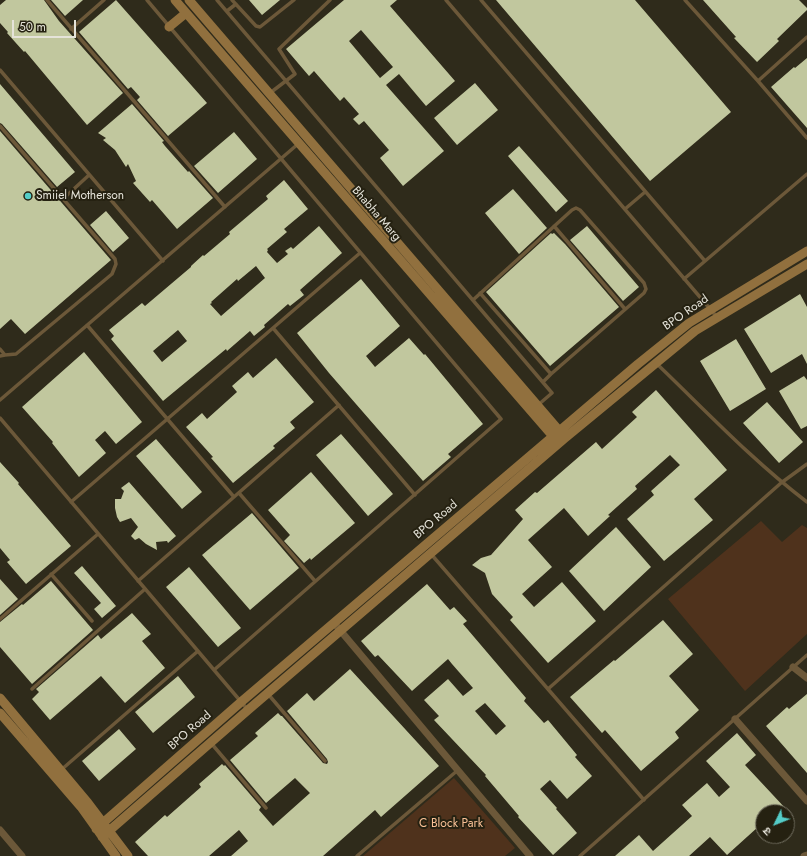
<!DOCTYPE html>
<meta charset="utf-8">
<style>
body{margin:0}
#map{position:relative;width:807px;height:856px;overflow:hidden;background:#2f2b1b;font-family:Jost,"Noto Sans Devanagari",sans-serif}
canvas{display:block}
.north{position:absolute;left:755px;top:804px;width:40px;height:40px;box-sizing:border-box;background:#252111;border:1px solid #726f61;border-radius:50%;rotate:227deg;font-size:11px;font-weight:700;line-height:16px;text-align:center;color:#e5e3d9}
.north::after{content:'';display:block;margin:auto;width:14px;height:18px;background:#54cdc8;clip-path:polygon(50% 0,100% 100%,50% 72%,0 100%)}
.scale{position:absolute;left:12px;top:20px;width:64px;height:18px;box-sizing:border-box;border:2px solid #e5e3d9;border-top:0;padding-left:5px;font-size:12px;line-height:14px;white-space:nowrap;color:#e5e3d9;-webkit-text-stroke:3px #252111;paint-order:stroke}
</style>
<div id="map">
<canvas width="807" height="856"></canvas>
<div class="north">उ</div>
<div class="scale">50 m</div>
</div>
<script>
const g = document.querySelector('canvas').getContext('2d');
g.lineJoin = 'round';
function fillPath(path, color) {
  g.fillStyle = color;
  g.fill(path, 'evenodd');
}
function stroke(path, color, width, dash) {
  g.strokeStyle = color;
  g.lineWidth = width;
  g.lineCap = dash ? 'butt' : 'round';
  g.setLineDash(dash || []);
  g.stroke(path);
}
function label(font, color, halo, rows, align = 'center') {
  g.font = font + ' Jost,sans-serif';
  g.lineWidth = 4;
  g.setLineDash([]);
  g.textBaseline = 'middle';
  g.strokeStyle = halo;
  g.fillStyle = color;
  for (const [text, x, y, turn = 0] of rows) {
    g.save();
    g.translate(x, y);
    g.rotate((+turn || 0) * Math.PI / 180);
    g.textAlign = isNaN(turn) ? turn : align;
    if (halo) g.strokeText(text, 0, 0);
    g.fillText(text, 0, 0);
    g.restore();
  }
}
fillPath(new Path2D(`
 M761,521L782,542L802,525L807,528V634L745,691L668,599Z
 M454,778L515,848L505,856H363Z`), '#4f321c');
fillPath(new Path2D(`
 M6,0H44L59,21L123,93L87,125L25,51L24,52L7,33L8,32L0,23V5Z
 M51,0H83L65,16Z
 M116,0L207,103L168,136L137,100L140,97L131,87L128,89L79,32Z
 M249,0H280L262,15Z
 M344,0H397L390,6L455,81L426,106L399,74L386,85L444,151L403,186L380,158L389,150L364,121L359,125L353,119L359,114L344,97L340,101L314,71L309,76L286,49ZM361,30L393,67L380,78L349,41Z
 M496,0H635L731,112L650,181Z
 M703,0H799L807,8V10L777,39L779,41L757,62L734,38L736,37Z
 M807,58V128L771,87L794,67L795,68Z
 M475,83L498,110L457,145L434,118Z
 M0,84L75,172L57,187L2,124L0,123Z
 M132,104L164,141L162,142L165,146L188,172L189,171L213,198L177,229L152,200L150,202L133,183L136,181L128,164L126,167L115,150L103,140L106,138L98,133Z
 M0,131L111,260L25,334L11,319L0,329Z
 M234,132L257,159L218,193L194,166Z
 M519,146L568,201L556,212L508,156Z
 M284,180L308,209L284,229L287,232L267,249L268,250L267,252L277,263L288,254L285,251L291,247L293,249L319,226L342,253L300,290L304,295L290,306L288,304L264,325L265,327L254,336L250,331L227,351L226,349L163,401L111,339L114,336L109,330L142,303L145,306L191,267V266L203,255L204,256L230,234L229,232L268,199L266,196ZM256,266L265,278L221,316L210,304L212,303L211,302L237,279L238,281ZM178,330L187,341L162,362L153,351Z
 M513,189L547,228L519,254L485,213Z
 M106,211L129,238L113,252L90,225Z
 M587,226L639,287L623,301L570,240Z
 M551,233L552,234L554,233L565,244L619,307L550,366L486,292Z
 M361,279L400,326L366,356L375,367L409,338L424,355L425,354L483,424L448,454L451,457L423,481L329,373L297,333Z
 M800,294L807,307V364L802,354L771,373L744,329Z
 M736,339L766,389L730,411L700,361Z
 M84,352L142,422L116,444L105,431L95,440L106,453L79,477L52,443L53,442L22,407Z
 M276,358L314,402L290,422L295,428L273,446L275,448L233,483L211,458L213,457L186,427L202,413L207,419L237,392L232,386L248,372L253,378Z
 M804,376L807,380V426L801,429L779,391Z
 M656,390L727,470L694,499L713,520L664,561L627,519L654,495L651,491L680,465L670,455L635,486L637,489L608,515L610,516L588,536L564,508L528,540L552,567L522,594L534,607L562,582L596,621L548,663L510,620L513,617L492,594L485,573L472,565L481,558L491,555L523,519L515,510L535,492L537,493L596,442L602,449L637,417L632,412Z
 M767,402L803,442L779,463L743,423Z
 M341,434L393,494L368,516L316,455Z
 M156,439L202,492L182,509L136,456Z
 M0,462L19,483L18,484L71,546L26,584L7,562L10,560L0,548Z
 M311,472L355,523L311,560L310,558L304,563L284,541L290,535L268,510Z
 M129,482L176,536L168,543L167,541L156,542L157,550L146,544L139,538L135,540L131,536L138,527L131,518L120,522L117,517L115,508V499H121L124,491L121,488Z
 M252,513L299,568L250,610L202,555Z
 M616,527L651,567L604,611L569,571Z
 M82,566L116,606L102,618L94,609L101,603L74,573Z
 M189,567L241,628L218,647L166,587Z
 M0,579L18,599L0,615Z
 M51,581L93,630L32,684L0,647V622L22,604L23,605Z
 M427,584L450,610L454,607L467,621L463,624L526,698L524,701L544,723L548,720L577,755L575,757L592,776L567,799L550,780L540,789L557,808L556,809L577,833L553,855L518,817L519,816L485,776L486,775L434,720L439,716L424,700L448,679L463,696L473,688L452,664L448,659L412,691L378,655L375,657L361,641ZM485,703L506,726L496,735L475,711Z
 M132,613L151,634L142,641L165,668L125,703L101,676L50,720L32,699L39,692L36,689L98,635L101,639Z
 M663,620L693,654L669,676L699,710L675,732L679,738L641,771L605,730L602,733L570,697L614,660L615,661Z
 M350,669L439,766L381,817L375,810L323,856H231L248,841L239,830L209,856H148L135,842L165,815L167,817L201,787L199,784L222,764L224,766L225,765L261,807L259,810L273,826L310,793L295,778L266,803L230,760L258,736L255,733L278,713L281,716H282L323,763L327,764L328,762L327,759L287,711L307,693L314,701Z
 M178,676L195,697L153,733L135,712Z
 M807,694V773L766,726L787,707L789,709Z
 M119,729L136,749L99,781L82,761Z
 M737,733L756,755L745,765L786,809L782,812H763V832L758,827L727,855L710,837L689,856H615L639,835L653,851L692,816L682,805L707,783L719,797L730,787L706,761Z`), '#c1c79e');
stroke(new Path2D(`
 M47,0L225,207
 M147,0L501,419L214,670
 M217,0L552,393L538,405
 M232,0L256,26L260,27L294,0
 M446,0L717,317
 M481,0L705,261
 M685,0L758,81L807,138
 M227,11L236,4
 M71,29L104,0
 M0,70L163,261
 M758,81L807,37
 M270,93L295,74L279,49L330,0
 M0,126L115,259L116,264L112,274L16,354L5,355L0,356
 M63,199L89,175
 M625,209L645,192
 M554,226L625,309
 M684,279L807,174
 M473,300L572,210L576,208L580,210L644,283L646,289L644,293L551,374L480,293
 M87,325L234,497
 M273,328L415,495
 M0,349L5,355
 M657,364C706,411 753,461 807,502
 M543,382L551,374
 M0,400L298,144
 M0,418L248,710
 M239,493L315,581
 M71,502L360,253
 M431,554L644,800
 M51,574L92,621
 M138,581L339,405
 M0,619L98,534
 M32,689L145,589
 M548,689L781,483L807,464
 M268,694L325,761
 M211,743L266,808
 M61,770L198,651
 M357,856L458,770
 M580,856L807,655`), '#6c5839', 3.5);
stroke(new Path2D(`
 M334,623L530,856
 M793,667L807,678
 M735,719L807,801
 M0,830L22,856
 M804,856L807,855`), '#6c5839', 7);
stroke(new Path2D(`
 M175,0L557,441
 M189,0L562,434
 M169,27L186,13
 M0,698L88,803L128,856
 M0,713L81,807L116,856
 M96,829L241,702L638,364L689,323L807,251
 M102,837L248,710L565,438L695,331L807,264`), '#91703e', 9);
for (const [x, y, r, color] of [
 [28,196,4,"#54cdc8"]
]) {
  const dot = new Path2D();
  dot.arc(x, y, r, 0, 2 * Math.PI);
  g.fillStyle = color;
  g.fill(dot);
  stroke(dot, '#252111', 1.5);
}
label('12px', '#e5e3d9', '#252111', [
 ["Smiiel Motherson",36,196]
], 'left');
label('12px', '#e5e3d9', '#252111', [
 ["Bhabha Marg",376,214,49],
 ["BPO Road",686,313,-35],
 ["BPO Road",436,520,-40],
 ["BPO Road",190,731,-41]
]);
label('12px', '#fac196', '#252111', [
 ["C Block Park",451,824]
]);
</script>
